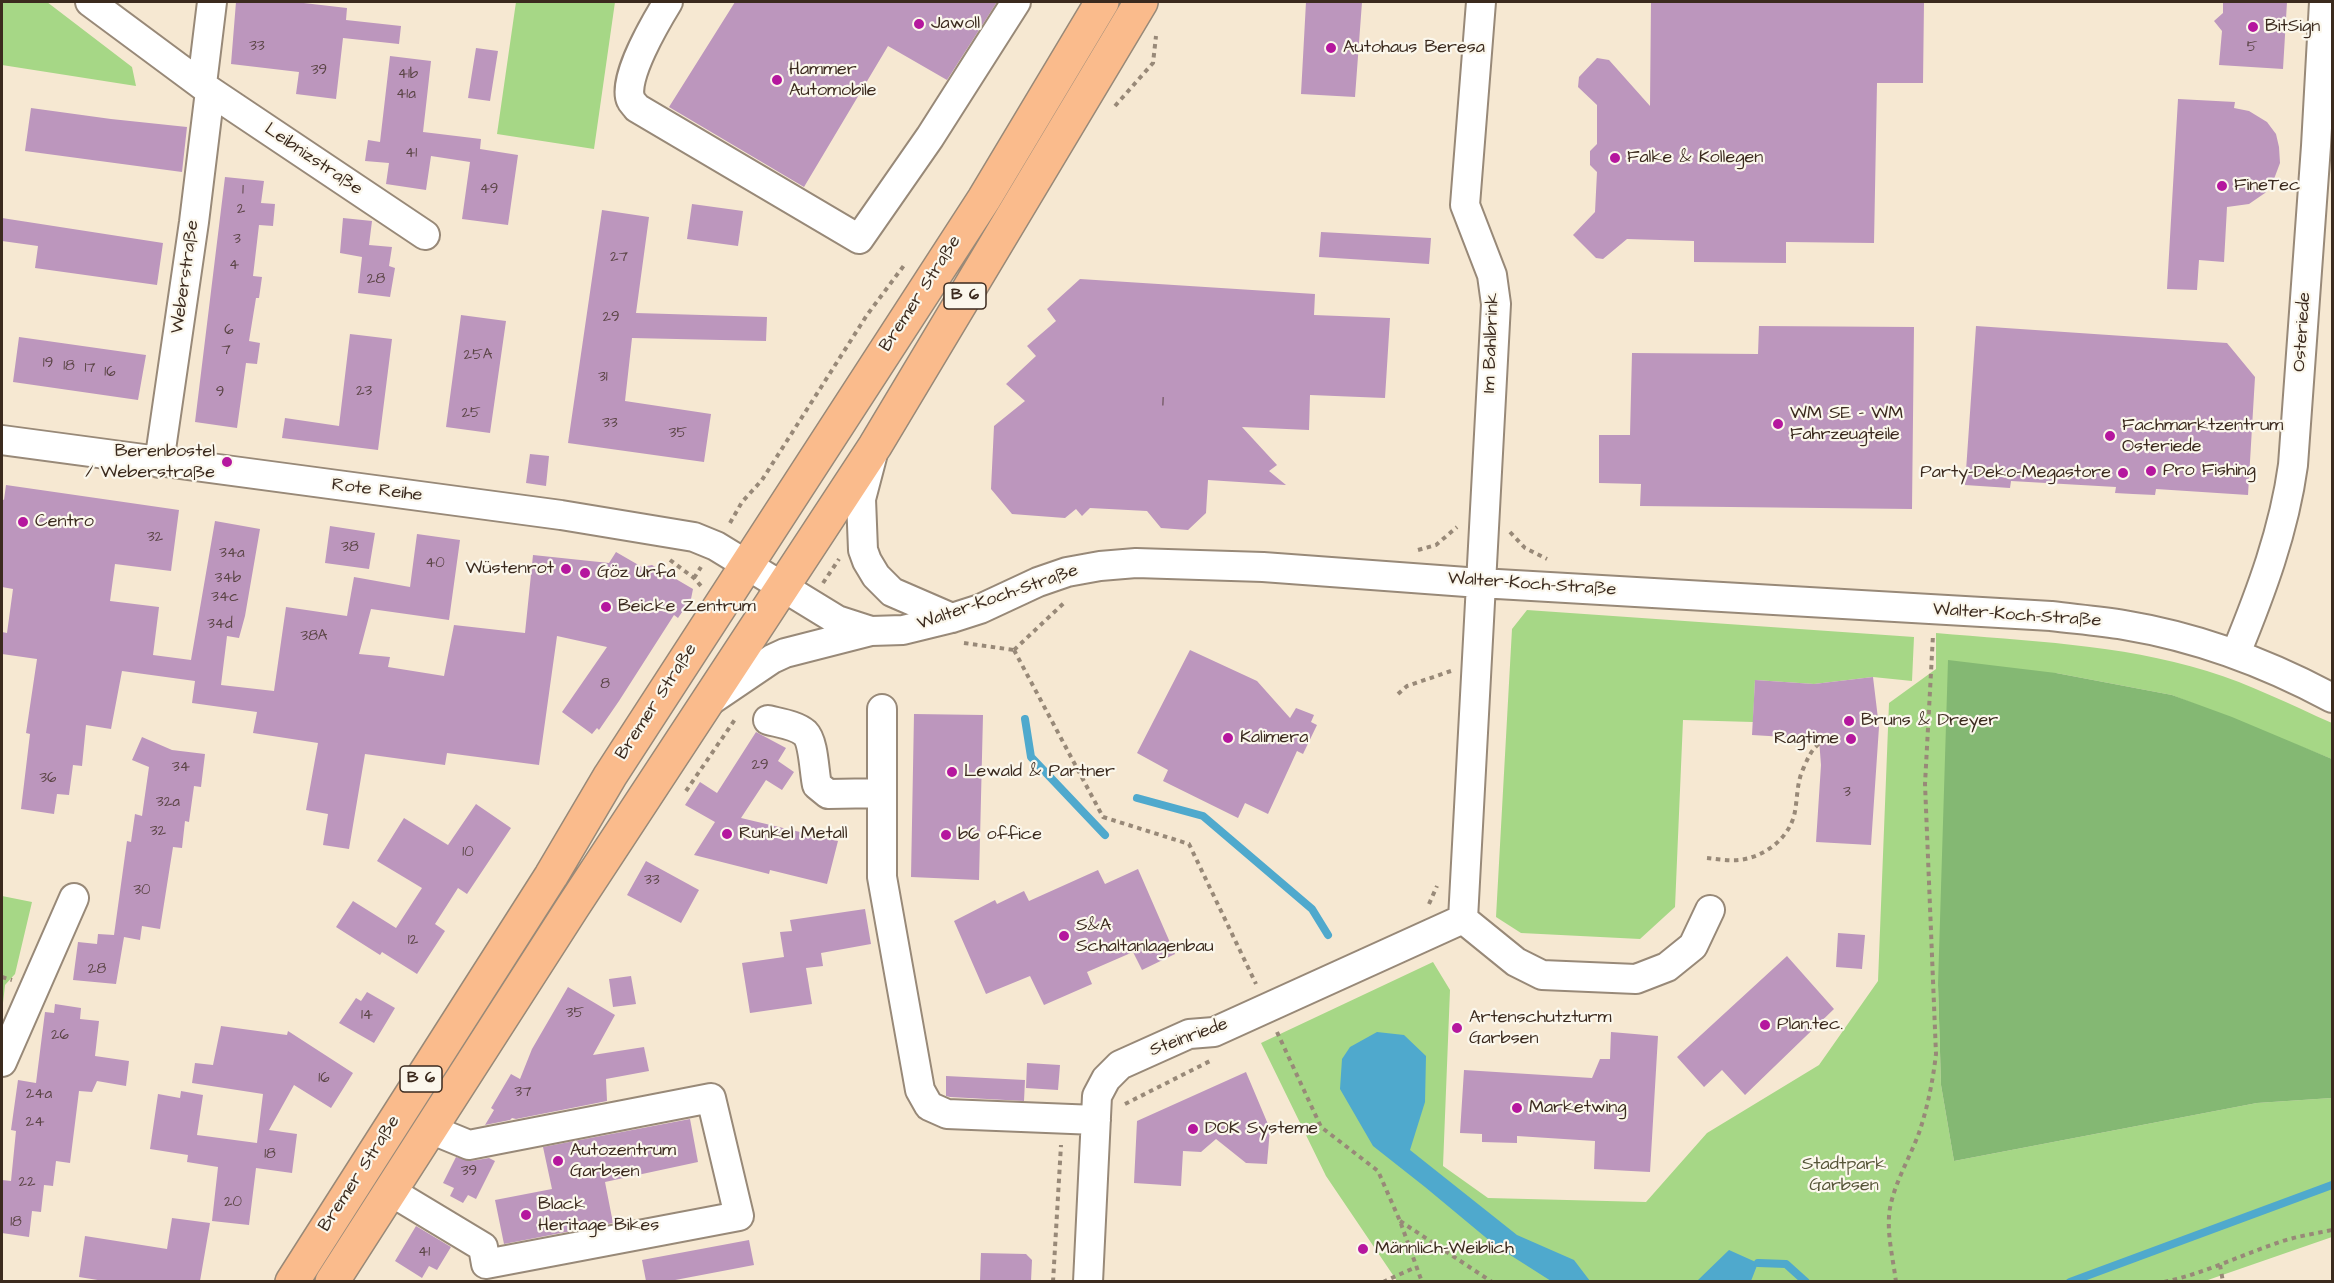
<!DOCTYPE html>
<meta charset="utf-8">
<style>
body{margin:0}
#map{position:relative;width:2334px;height:1283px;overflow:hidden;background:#f6e8d2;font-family:"Architects Daughter",sans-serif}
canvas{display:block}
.frame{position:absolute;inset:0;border:3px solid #3b2a1e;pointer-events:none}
</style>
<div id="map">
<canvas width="2334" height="1283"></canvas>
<div class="frame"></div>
</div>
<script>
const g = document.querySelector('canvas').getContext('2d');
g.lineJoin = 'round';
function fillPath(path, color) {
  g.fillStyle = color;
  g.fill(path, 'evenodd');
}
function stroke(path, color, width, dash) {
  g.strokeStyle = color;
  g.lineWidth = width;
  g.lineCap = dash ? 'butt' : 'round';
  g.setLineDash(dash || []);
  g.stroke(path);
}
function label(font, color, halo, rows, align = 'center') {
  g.font = font + ' "Architects Daughter",sans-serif';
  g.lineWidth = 4.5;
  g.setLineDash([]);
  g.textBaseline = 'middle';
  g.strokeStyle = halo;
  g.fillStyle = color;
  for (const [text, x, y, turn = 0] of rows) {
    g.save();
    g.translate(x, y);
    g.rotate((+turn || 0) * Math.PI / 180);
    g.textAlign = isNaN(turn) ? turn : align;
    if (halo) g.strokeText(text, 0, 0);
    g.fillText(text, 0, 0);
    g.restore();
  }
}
fillPath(new Path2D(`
 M2,2H47L132,67L136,86L2,65Z
 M516,2H615L594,149L497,134Z
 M1527,610L1914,637L1912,681L1873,677L1814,684L1755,680L1753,722L1683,720L1675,907L1640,939L1521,933L1496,917L1512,629Z
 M1936,633C2026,641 2120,644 2207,671C2250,684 2291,705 2332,723V759L2172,695L2056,673L1938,985L1941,1085L1954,1161L2257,1103L2332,1098V1237L2205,1281H1397L1326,1176L1261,1043L1433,962L1450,990L1443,1166L1488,1198L1646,1202L1707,1133L1819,1065L1878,981L1889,703L1936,669Z
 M2,896L32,902L15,974L5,985L2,1012Z`), '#a6d786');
fillPath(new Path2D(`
 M1948,660L2056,673L2172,695L2232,717L2332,759V1098L2257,1103L1954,1161L1941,1085L1938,985Z`), '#84b873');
fillPath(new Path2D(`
 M1377,1032L1404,1035L1426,1056L1425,1102L1410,1150L1517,1235L1574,1260L1590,1281H1551L1496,1246L1425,1187L1373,1146L1340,1089L1342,1059L1350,1047Z
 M1729,1250L1758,1263L1751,1281H1697Z`), '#4fa9cd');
stroke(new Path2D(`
 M1025,719L1031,757L1105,835
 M1137,798L1203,816L1312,909L1328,935
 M1758,1263L1786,1264L1806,1282
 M2070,1282L2332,1185`), '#4fa9cd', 8);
fillPath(new Path2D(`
 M236,2H295L347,8L346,20L401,26L399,44L343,38L336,99L296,94L299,72L231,64Z
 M735,2H997L947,80L888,46L804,187L669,107Z
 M1306,2H1362L1355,97L1301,94Z
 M1651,2H1924L1923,83H1877L1874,243L1786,242V263L1694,262V241L1627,239L1603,259L1596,258L1573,235L1595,212L1597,172L1590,165V151L1597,144V105L1578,87L1579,77L1597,58L1609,60L1650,106Z
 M2223,2H2287L2283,69L2219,65L2222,31L2214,21L2223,13Z
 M476,48L498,51L490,101L468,98Z
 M390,56L431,61L423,132L481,139L480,149L518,155L508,225L462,219L470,162L431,156L426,190L386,184L389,163L365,161L368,140L380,142Z
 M2178,99L2235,102L2234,108L2249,111L2267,122L2276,134L2279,147L2280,163L2274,179L2265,193L2249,204L2227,207L2224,262L2199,260L2197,290L2167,289Z
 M31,108L111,119L187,127L182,172L25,151Z
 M225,177L264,181L261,203L275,204L273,226L259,225L253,276L262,277L259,298H256L249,341L260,343L257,364L246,363L237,428L195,422Z
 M692,204L743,211L738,246L687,239Z
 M602,210L649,217L636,313L767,317L766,341L632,338L625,401L711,414L704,462L568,443Z
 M2,218L163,243L157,285L35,268L38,246L2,241Z
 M343,218L372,221L369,245L392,247L389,266L395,268L390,297L358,293L362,257L340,253Z
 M1321,232L1431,238L1429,264L1319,257Z
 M1080,279L1315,294L1314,315L1390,318L1385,398L1310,395L1309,430L1242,427L1277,465L1269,471L1286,485L1208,480L1206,513L1188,530L1161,528L1147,511L1090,508L1082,516L1076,509L1065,518L1012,514L991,489L994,426L1025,401L1006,384L1036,356L1027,346L1056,321L1047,309Z
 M461,315L506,321L490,433L446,427Z
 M1759,326L1914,327L1912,509L1640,506L1641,484L1599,483V435H1630L1632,353L1758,354Z
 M1976,326L2227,343L2255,377L2248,495L2156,489L2155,495L2133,494L2115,493L2116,487L2011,481L2010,488L1965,485Z
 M350,334L392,339L378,450L282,438L285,418L339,426Z
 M19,337L146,355L138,400L13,382Z
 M530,454L549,456L546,486L526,483Z
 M6,485L179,510L171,571L115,564L110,601L159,607L153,655L191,660L215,521L260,529L245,616L239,638L227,636L221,685L274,691L286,607L347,616L354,577L410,587L417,534L460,540L449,620L371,609L359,654L390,657L388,667L444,676L454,625L525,633L533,555L609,563L616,552L642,567L652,565L693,589L691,599L678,618L674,615L619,701L599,730L597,728L592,734L562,712L607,647L557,636L539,765L447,753L445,765L365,754L349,849L323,845L328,814L306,810L318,743L253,733L257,712L192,703L195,681L122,671L111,729L86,725L82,766L73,765L69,795L57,794L54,814L21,809L30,734L26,733L37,659L2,654V632L7,633L13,589L2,587V499L4,500Z
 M330,526L375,533L369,569L325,563Z
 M1190,650L1257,681L1290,718L1296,708L1314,715L1311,722L1317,725L1303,754L1297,751L1268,814L1245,803L1238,818L1163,781L1168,770L1137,753Z
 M1873,677L1879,727L1871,845L1816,842L1821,765L1819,739L1752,735L1755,680L1814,684Z
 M914,714L983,715L979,880L911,877Z
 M756,732L786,748L778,761L794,772L782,790L766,780L741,818L838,841L827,884L770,870L769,874L694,855L715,822L685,805L700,782L717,793Z
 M142,737L172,750L205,754L201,787L194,786L189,822L185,821L182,848L173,847L160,929L142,926L140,940L124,937L116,984L73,980L78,942L97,944L98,934L114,935L127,841L131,842L135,814L142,816L149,767L132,760Z
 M476,804L511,828L467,894L458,888L435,924L445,931L417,974L382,952L380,955L336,927L353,901L396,928L422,888L377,861L404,818L448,845Z
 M646,861L699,890L681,923L627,895Z
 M1138,869L1175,954L1142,970L1133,952L1087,972L1092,984L1044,1005L1030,976L986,994L954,921L995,900L997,904L1024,891L1029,901L1098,870L1105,884Z
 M865,909L871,944L821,953L823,966L806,968L812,1004L750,1013L742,963L784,957L780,932L792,931L790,920Z
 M1838,933L1865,935L1862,969L1836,967Z
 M1787,956L1834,1009L1745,1095L1722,1070L1704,1087L1677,1057Z
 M631,976L636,1004L613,1007L609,979Z
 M568,987L615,1015L593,1055L644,1047L649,1071L606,1079L607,1101L516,1119L512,1118L510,1120L485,1125L494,1110L491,1108L511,1074L520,1079L532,1049Z
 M367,992L395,1008L374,1043L339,1023L356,998L361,1001Z
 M55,1004L81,1008L80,1019L99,1021L95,1056L129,1061L126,1086L97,1081L92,1092L79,1091L70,1163L56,1161L53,1186L44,1185L41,1212L32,1211L29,1237L2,1233V1180L11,1181L16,1131L11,1130L18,1080L36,1083L45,1012L54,1013Z
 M221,1026L287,1035L288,1031L353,1073L331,1108L294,1085L269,1130L297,1134L292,1173L256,1168L249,1225L212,1221L218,1167L187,1162L188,1155L150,1149L158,1094L180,1098L181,1091L203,1095L197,1135L257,1143L263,1094L192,1083L195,1063L213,1065Z
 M1611,1032L1658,1036L1650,1172L1594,1169L1595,1141L1517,1136V1143L1482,1142V1134L1460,1133L1464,1070L1592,1078L1600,1059H1610Z
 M1027,1063L1060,1065L1058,1090L1026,1088Z
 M1246,1072L1270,1129L1267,1164L1246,1163L1216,1139L1201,1152L1183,1151L1181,1186L1134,1183L1137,1121Z
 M946,1076L1025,1080L1024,1101L950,1097L946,1096Z
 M690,1119L698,1162L605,1182L613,1223L504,1244L495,1200L552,1189L543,1147Z
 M456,1157L471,1161L489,1158L495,1161L476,1199L468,1195L463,1203L450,1196L454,1188L443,1183Z
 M172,1218L210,1223L200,1281H104L79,1277L85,1236L167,1249Z
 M416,1226L451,1247L437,1270L429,1266L422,1278L395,1261Z
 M749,1240L754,1265L670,1281H646L642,1260Z
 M981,1253L1026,1254L1032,1260L1031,1281H980Z`), '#bc96bd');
const minor = new Path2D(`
 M90,2L210,91L425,235
 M668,2C657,20 621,80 631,100C632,103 635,105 637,108L859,239L930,137L1016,2
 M202,84L212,2
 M2,440L561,515L694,537L716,546L837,620L871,631L903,630L952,618L980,609L1038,582L1067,572L1100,566L1136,563L1263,567L1480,583L2051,616C2075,619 2100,621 2124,625C2197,637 2267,663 2332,698
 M872,457L861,499L863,550L867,561L876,576L892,592L952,618
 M159,463L194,222L210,91
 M2236,653C2261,592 2284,531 2293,465L2316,146L2324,2
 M710,701L772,659L785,653L871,631
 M882,709V877L920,1090L929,1106L947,1114L1096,1120
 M768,720C779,723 796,725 805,733C814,742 814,772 817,785L828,794L882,793
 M1463,919L1516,962L1542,975L1636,979L1667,967L1693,946L1710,910
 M2,1062L74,898
 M390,1191L483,1247L486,1264L739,1216L711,1098L469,1145L430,1129
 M1088,1282L1097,1096L1106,1079L1120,1065L1189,1034L1214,1032L1463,919L1496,304L1492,275L1465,205L1481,2`);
const major = new Path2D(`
 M292,1282L551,876L610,776L984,199L1102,2
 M332,1282L572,908L875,446L1141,2`);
stroke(minor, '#988978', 32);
stroke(major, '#988978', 36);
stroke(new Path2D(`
 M1115,106L1153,63L1156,36
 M730,523L742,502L762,480L867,315L905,264
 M1510,532L1525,548L1547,559
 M1418,550L1436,545L1457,527
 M670,560L694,578L701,586
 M694,578L701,567
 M823,583L839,559
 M964,643L1014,650
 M1014,650L1066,601
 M1014,650L1103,817L1189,844L1256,984
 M1398,694L1407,686L1451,671
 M686,791L736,718
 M1707,858C1717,859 1729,861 1739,860C1764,857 1787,840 1794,816C1798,799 1796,783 1804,767C1808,758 1811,750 1819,744
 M1429,904L1437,886
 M2,977L12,980
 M1277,1032L1321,1127L1378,1171L1400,1221L1422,1282
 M1125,1104L1212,1060
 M1400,1221L1492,1282
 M2220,1265L2223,1282
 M1053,1282L1061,1145
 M1383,1282L1416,1267
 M1896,1282C1893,1258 1886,1231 1890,1208C1895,1181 1911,1156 1920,1130C1928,1105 1933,1080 1936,1054L1925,784L1933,635
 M2164,1282C2202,1274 2237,1257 2274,1244C2292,1237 2313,1234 2332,1230`), '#988978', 4, [4.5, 4.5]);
stroke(minor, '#fff', 28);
stroke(major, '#fabb8c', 33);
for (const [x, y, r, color] of [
 [919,24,6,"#b5179e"],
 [2253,27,6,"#b5179e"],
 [1331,48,6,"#b5179e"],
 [777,80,6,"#b5179e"],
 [1615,158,6,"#b5179e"],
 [2222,186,6,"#b5179e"],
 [1778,424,6,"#b5179e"],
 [2110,436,6,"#b5179e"],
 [227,462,6,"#b5179e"],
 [2151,471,6,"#b5179e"],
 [2123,473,6,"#b5179e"],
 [23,522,6,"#b5179e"],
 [566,569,6,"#b5179e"],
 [585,573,6,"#b5179e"],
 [606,607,6,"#b5179e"],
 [1849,721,6,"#b5179e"],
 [1228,738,6,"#b5179e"],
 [1851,739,6,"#b5179e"],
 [952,772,6,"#b5179e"],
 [727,834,6,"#b5179e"],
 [946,835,6,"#b5179e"],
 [1064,936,6,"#b5179e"],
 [1765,1025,6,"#b5179e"],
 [1457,1028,6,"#b5179e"],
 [1517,1108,6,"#b5179e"],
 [1193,1129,6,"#b5179e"],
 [558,1161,6,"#b5179e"],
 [526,1215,6,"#b5179e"],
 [1363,1249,6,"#b5179e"]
]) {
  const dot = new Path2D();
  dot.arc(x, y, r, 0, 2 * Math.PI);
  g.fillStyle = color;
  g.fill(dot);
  stroke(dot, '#fbf7ec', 2);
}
label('15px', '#5b4546', null, [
 ["33",257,47],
 ["5",2252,48],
 ["39",319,71],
 ["41b",408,75],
 ["41a",406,95],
 ["41",411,154],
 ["49",489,190],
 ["1",243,191],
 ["2",241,210],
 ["3",237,240],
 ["27",619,258],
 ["4",234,266],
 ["28",376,280],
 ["29",611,318],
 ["6",229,331],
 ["7",226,351],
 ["25A",478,356],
 ["19",48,364],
 ["18",69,367],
 ["17",90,369],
 ["16",110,373],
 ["31",603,378],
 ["23",364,392],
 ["9",220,393],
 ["1",1163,403],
 ["25",471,414],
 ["33",610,424],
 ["35",678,434],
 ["32",155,538],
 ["38",350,548],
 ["34a",232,554],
 ["40",435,564],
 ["34b",228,579],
 ["34c",225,598],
 ["34d",220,625],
 ["38A",314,637],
 ["8",605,685],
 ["29",760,766],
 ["34",181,768],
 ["36",48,779],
 ["3",1847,793],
 ["32a",168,803],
 ["32",158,832],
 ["10",468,853],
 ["33",652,881],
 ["30",142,891],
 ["12",413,941],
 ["28",97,970],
 ["35",575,1014],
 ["14",367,1016],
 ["26",60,1036],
 ["16",324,1079],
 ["37",523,1093],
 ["24a",39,1095],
 ["24",35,1123],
 ["18",270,1155],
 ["39",469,1172],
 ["22",27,1183],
 ["20",233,1203],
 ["18",16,1223],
 ["41",424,1253]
]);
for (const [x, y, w] of [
 [965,296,42],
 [421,1079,42]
]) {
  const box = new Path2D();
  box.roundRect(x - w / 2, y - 13, w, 26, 4.5);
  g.fillStyle = '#fbf7ec';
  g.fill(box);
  stroke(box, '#3b2a1e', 1.5);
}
label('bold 16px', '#3b2a1e', null, [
 ["B 6",965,296],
 ["B 6",421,1079]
]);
label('18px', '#3b2a1e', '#fbf7ec', [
 ["Jawoll",931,24],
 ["BitSign",2265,27],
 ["Autohaus Beresa",1343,48],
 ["Hammer",789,70],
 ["Automobile",789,91],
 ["Falke & Kollegen",1627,158],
 ["FineTec",2234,186],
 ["WM SE – WM",1790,414],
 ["Fahrzeugteile",1790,435],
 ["Fachmarktzentrum",2122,426],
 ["Osteriede",2122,447],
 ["Berenbostel",215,452,"right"],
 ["/ Weberstraße",215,473,"right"],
 ["Pro Fishing",2163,471],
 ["Party-Deko-Megastore",2111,473,"right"],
 ["Centro",35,522],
 ["Wüstenrot",554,569,"right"],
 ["Göz Urfa",597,573],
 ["Beicke Zentrum",618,607],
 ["Bruns & Dreyer",1861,721],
 ["Kalimera",1240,738],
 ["Ragtime",1839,739,"right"],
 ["Lewald & Partner",964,772],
 ["Runkel Metall",739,834],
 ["b6 office",958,835],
 ["S&A",1076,926],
 ["Schaltanlagenbau",1076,947],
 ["Artenschutzturm",1469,1018],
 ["Garbsen",1469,1039],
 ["Plan.tec.",1777,1025],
 ["Marketwing",1529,1108],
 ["DOK Systeme",1205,1129],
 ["Autozentrum",570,1151],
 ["Garbsen",570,1172],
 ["Black",538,1205],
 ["Heritage Bikes",538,1226],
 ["Männlich-Weiblich",1375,1249]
], 'left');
label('18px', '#3b2a1e', '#fbf7ec', [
 ["Leibnizstraße",313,160,34],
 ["Weberstraße",186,277,-82],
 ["Bremer Straße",921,294,-57],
 ["Osteriede",2303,332,-86],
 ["Im Bahlbrink",1492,343,-88],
 ["Rote Reihe",377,491,7],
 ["Walter-Koch-Straße",1532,585,4],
 ["Walter-Koch-Straße",998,598,-19],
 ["Walter-Koch-Straße",2017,616,4],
 ["Bremer Straße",657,702,-57],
 ["Steinriede",1189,1038,-20],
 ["Bremer Straße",360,1174,-57]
]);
label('18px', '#565538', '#fbf7ec', [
 ["Stadtpark",1844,1165],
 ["Garbsen",1844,1186]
]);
</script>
